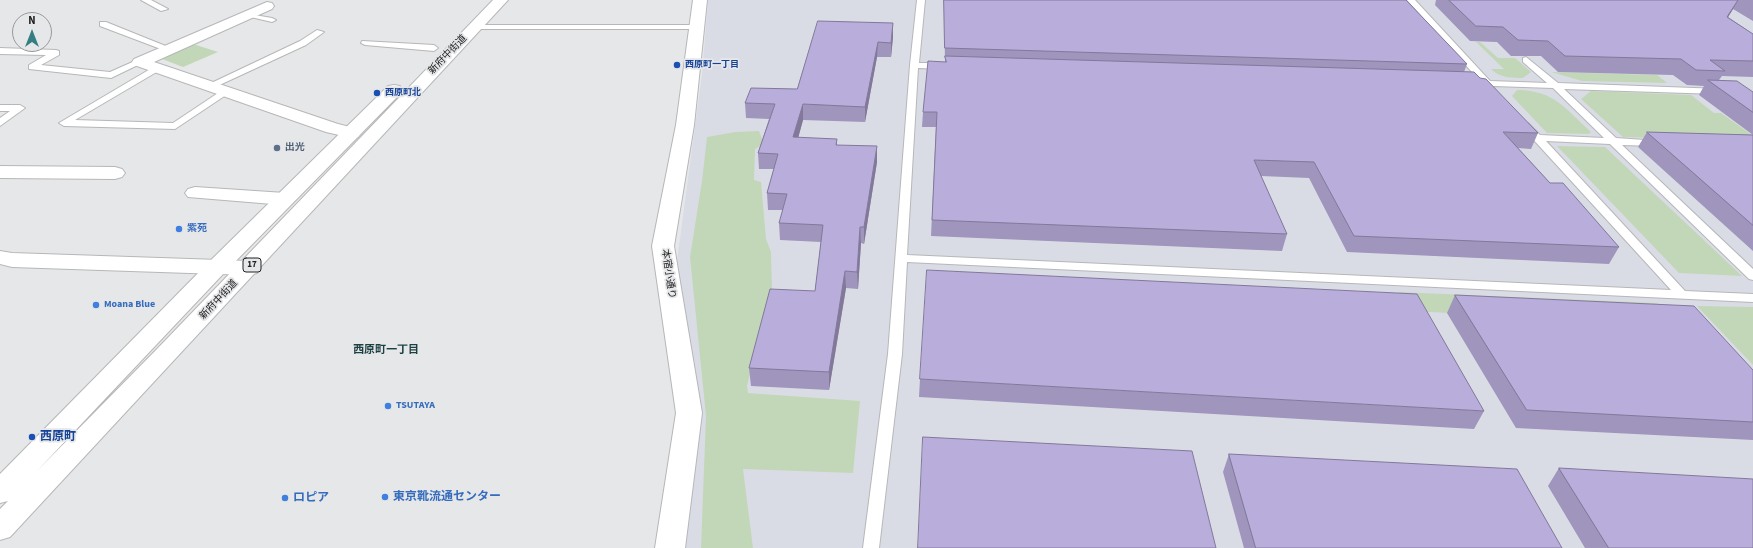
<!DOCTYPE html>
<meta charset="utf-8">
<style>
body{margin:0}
#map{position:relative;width:1753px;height:548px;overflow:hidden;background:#e6e7e8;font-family:"Source Sans 3",sans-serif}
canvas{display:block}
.north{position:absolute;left:12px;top:12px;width:40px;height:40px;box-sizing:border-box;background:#e6e7e8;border:1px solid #979899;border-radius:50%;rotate:0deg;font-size:11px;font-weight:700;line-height:16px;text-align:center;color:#212122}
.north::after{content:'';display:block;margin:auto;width:14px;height:18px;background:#357e82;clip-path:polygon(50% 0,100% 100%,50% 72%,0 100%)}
</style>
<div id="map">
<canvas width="1753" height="548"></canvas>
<div class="north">N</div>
</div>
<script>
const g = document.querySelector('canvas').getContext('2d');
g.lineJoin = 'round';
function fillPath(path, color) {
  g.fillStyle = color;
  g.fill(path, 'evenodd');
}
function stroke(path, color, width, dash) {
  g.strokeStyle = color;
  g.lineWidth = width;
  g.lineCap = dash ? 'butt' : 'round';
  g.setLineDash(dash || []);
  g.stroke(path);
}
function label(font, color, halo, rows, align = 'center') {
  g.font = font + ' "Source Sans 3","Noto Sans JP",sans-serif';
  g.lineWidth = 3.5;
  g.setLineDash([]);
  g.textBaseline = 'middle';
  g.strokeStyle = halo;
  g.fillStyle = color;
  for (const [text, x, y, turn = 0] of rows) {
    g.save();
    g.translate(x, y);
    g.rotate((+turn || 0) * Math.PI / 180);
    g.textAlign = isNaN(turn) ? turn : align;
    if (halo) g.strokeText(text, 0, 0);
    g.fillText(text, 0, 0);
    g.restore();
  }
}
fillPath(new Path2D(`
 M708,0H1753V548H683L699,420L677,261L702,74Z`), '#dadce5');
fillPath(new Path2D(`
 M1476,42H1480L1498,58H1515L1531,72L1523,78C1512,78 1500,78 1491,69H1504Z
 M190,43L218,52L183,67L157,57Z
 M1551,72L1657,75L1667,83L1582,81Z
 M1517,90C1556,91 1564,108 1591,132L1589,134L1547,133L1512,96Z
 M1591,91L1691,95L1714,113H1721L1752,135L1753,140L1623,137L1581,99Z
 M759,131L764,144L755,149L754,180L761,182L766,239L771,252L772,293L760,332L747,386L748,393L860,401L853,473L743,469L753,548H701L706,416L690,257L702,181L707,137L735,132Z
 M1557,146L1605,147L1742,276L1679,273Z
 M1398,292L1656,303L1669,309L1682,324L1408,311Z
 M1697,306L1753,307V365Z`), '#c2d7b8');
const lane = new Path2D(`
 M141,0H151L168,9L161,11Z
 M917,0H925L919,63H942L946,66L942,69L918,68L907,255L1671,290L1520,125L1522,123H1528L1540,135L1604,138L1553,88L1494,86L1490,89L1485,86L1471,85V81H1480L1407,0H1415L1490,81L1547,83L1523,62V58L1526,57L1558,83L1721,89L1723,91L1718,94L1564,89L1616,138L1660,141L1661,143L1656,146L1622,145L1753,269V280L1749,279L1610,144L1546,141L1685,291L1753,294V302L907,262L902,354L879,548H863L888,354L910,65Z
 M243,13L272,18L276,20L272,22L242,15Z
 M100,22H106L173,49L172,51H166L100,26Z
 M472,25H698L702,27L698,29H475L471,27Z
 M317,30L324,32L306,45L213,88H207L205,86L300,41Z
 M362,41L434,45L438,48L434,51L365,45L361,43Z
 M0,48L56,50L59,51V55L41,65L110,72L137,60H143L144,62L111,78L29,69V65L46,55L0,54Z
 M157,65L160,66V70L75,120L173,123L224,89L227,88L232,91L175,129L64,126L59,123Z
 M0,105H20L25,108L0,126V118L10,111H0Z`);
const street = new Path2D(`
 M267,2L272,3L274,6L272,9L154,62L338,124L358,129L361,133L358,137L352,138L326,132L134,65L132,62L134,59Z
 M0,166L115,167L122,169L125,173L122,177L115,179L0,178Z
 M195,187L285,193L292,195L295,199L292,203L285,205L188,197L185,193L188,189Z
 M0,251L12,253L249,261L257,263L260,268L257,273L249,275L12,267L0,264Z`);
const secondary = new Path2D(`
 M693,0H707L694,125L674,246L702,413L685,548H655L676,413L652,246L676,125Z`);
const primary = new Path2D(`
 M493,0H508L10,537L0,540V509L8,501L0,503V474L209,262L388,86L394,85L400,86L402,90L400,94L225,272L36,472L158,348Z`);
stroke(lane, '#b6b7b8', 2);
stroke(street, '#b6b7b8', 2);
stroke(secondary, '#b6b7b8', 2);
stroke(primary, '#b6b7b8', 2);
fillPath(lane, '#fff');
fillPath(street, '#fff');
fillPath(secondary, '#fff');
fillPath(primary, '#fff');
fillPath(new Path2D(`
 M944,0H1406L1467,64L1464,72L1480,78L1538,133L1531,149L1518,148L1550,183L1619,247L1609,264L1347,252L1309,178L1261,176L1287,234L1282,251L931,236L936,127H922L923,112L945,62Z
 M1436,0H1753V21L1733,9L1728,17L1753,34V77L1722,76L1719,80L1753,92V135L1699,95L1704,86L1687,85L1673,75L1558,72L1541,56H1511L1497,42L1470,41L1435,5Z
 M893,23V37L891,57H877L865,122L803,120L798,138L837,139V145L877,162L864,244L861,243L858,289L846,288L829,390L751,386L749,368L815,291L821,242L780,240L779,223L783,210H768L767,193L774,169H759L758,153L769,119L746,118L745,103L797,89Z
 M1647,132L1753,135V251L1638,147Z
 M1455,295L1753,370V440L1516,428L1447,313Z
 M920,379L1484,411L1474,429L919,397Z
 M1229,454L1562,548H1244L1223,472Z
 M1559,468L1753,548H1585L1548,486Z`), '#9f95bd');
fillPath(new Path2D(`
 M1738,0L1733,9L1719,32L1727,17Z
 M893,23V37L891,57V43Z
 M878,42L877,57L865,122V107Z
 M803,104V120L794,153L793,137Z
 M877,146V162L864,244V227Z
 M860,227L861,243L858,289L857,272Z
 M845,271L846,288L829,390V372Z`), '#82799a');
const building = new Path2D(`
 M944,0H1406L1467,64L945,48Z
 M1449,0H1738L1727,17L1753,34V61L1710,60L1725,71L1696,70L1681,59L1565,56L1548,41L1518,40L1503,27L1476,26Z
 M818,21L893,23L891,43L878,42L865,107L803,104L793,137L837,139L836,145L877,146L864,227H860L857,272L845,271L829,372L749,368L770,289L815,291L823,225L779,223L787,194L767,193L778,154L758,153L775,104L745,103L751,88L797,89Z
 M945,56L1474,72L1480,78L1486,79L1538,133L1503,132L1550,183H1563L1619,247L1354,236L1314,162L1254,160L1287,234L932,220L937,112H923L928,61L946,62Z
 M1708,80L1737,81L1753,92V112Z
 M1647,132L1753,135V225Z
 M927,270L1417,294L1484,411L920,379Z
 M1455,295L1694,306L1753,370V422L1527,410Z
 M923,437L1192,451L1216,548H918Z
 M1229,454L1517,469L1562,548H1256Z
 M1559,468L1753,479V548H1609Z`);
fillPath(building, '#b9addc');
stroke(building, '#82799a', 1);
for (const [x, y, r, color] of [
 [677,65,4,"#1a4fb4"],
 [377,93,4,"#1a4fb4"],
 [277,148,4,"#5c6f8a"],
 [179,229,4,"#3f7fe0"],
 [96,305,4,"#3f7fe0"],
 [388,406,4,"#3f7fe0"],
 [32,437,4,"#1a4fb4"],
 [385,497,4,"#3f7fe0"],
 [285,498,4,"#3f7fe0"]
]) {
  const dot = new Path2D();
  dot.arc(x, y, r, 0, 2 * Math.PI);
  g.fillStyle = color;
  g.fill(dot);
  stroke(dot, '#e6e7e8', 1.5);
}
label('bold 9px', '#164399', '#e6e7e8', [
 ["西原町一丁目",685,65],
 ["西原町北",385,93]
], 'left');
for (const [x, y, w] of [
 [252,265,18]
]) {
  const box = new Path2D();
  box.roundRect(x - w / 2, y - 7, w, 14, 3);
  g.fillStyle = '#e6e7e8';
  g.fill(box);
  stroke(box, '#212122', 1);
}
label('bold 9px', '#212122', null, [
 ["17",252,265]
]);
label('10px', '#212122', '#e6e7e8', [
 ["新府中街道",448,55,-46],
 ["本宿小通り",668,274,82],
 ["新府中街道",219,300,-47]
]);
label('bold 10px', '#4e5e75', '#e6e7e8', [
 ["出光",285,148]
], 'left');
label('bold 10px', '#366cbe', '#e6e7e8', [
 ["紫苑",187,229],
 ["Moana Blue",104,305],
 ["TSUTAYA",396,406]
], 'left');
label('bold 11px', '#1c3f41', '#e6e7e8', [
 ["西原町一丁目",386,351]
]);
label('bold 12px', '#164399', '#e6e7e8', [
 ["西原町",40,437]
], 'left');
label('bold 12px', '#366cbe', '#e6e7e8', [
 ["東京靴流通センター",393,497],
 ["ロピア",293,498]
], 'left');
</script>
